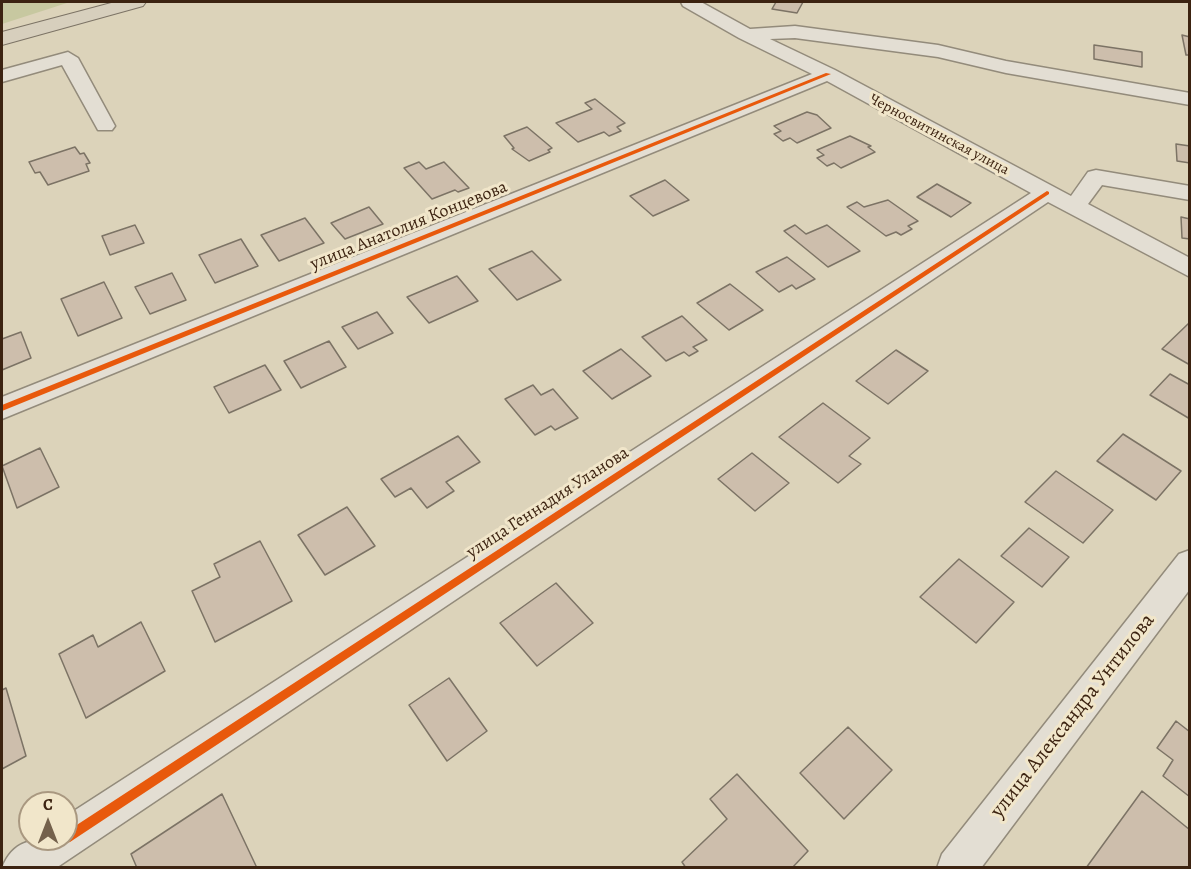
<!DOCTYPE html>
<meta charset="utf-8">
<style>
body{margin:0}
#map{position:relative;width:1191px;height:869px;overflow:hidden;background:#dcd3ba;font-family:Alegreya,serif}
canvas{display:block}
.frame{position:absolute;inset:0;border:3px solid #3c2311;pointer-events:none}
.north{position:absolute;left:18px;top:791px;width:60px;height:60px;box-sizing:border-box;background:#f1e6ca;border:2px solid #a99880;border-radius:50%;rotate:0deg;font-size:16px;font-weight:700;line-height:24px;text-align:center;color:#3c2311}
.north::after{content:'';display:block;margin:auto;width:21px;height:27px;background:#74614c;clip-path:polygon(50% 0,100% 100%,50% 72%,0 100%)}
</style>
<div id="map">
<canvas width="1191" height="869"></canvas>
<div class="frame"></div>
<div class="north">С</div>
</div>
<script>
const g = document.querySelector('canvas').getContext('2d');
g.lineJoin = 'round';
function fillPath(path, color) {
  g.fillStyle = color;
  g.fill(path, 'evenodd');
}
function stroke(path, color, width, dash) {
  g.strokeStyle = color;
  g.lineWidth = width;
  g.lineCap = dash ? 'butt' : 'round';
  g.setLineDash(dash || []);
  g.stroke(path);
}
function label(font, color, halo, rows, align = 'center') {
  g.font = font + ' Alegreya,serif';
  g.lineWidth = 6;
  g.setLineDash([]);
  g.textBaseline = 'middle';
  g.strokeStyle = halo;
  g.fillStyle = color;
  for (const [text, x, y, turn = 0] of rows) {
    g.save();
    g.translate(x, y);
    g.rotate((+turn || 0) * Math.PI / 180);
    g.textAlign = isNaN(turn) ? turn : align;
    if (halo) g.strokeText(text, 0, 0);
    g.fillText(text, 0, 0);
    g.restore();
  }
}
fillPath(new Path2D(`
 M2,2H70L2,24Z`), '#c7c8a0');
const building = new Path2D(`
 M776,2H803L797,13L772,9Z
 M1182,35L1190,37V55H1186Z
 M1094,45L1142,52V67L1094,59Z
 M595,99L625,123L617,127L621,131L609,136L604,132L578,142L556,123L592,109L585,103Z
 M807,112L817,115L831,128L797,143L790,138L783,141L774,134L781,131L774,126Z
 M527,127L552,148L548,150L550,152L529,161L512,149L514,148L504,136Z
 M850,136L871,146L868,147L875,152L841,168L834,163L827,166L817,158L824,155L817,150Z
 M1176,144L1190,146V163L1177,161Z
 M75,147L80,154L84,153L90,163L86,164L89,171L48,185L40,172L35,173L29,162Z
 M419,162L426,169L444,162L469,188L458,192L455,190L432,199L404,168Z
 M665,180L689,200L653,216L630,196Z
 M937,184L971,203L951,217L917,197Z
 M888,200L918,221L908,226L912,229L901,235L896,232L886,236L847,207L857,202L864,207Z
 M369,207L383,224L345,239L331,223Z
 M1181,217L1190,219V239L1182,238Z
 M305,218L324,243L279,261L261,235Z
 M135,225L144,243L110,255L102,236Z
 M795,225L806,234L827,225L860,251L828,267L784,231Z
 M241,239L258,266L215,283L199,255Z
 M532,251L561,280L517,300L489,269Z
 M787,257L815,279L796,289L792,285L779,292L756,272Z
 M172,273L186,300L150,314L135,287Z
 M457,276L478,301L429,323L407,297Z
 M104,282L122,318L78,336L61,299Z
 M730,284L763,310L729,330L697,303Z
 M377,312L393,333L358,349L342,327Z
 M682,316L707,340L693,347L698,351L689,356L684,352L666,361L642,337Z
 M1189,323H1190V365L1162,349Z
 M21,332L31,358L2,370V339Z
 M329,341L346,367L301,388L284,361Z
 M621,349L651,376L612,399L583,371Z
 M896,350L928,371L888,404L856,381Z
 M265,365L281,390L229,413L214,387Z
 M1170,374L1190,385V419L1150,395Z
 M533,385L541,395L553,389L578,418L555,430L551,426L535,435L505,399Z
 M823,403L870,438L849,456L861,464L838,483L779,437Z
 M1123,434L1181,471L1156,500L1097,461Z
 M458,436L480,462L446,482L454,491L427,508L411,488L395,497L381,479Z
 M40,448L59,487L17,508L2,466Z
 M752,453L789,483L755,511L718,479Z
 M1056,471L1113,510L1083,543L1025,502Z
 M347,507L375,546L325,575L298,535Z
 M1029,528L1069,557L1042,587L1001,556Z
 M260,541L292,601L215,642L192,591L220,577L214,564Z
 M959,559L1014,602L976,643L920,597Z
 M556,583L593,623L537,666L500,623Z
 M141,622L165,671L86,718L59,654L93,635L98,647Z
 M449,678L487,731L447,761L409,705Z
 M6,688L26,756L2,769V690Z
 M1176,721L1190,732V797L1163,776L1173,760L1157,748Z
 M848,727L892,770L844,819L800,773Z
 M737,774L808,851L792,868H686L682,862L727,819L710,799Z
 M1142,791L1190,830V868H1086Z
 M222,794L257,868H137L131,854Z`);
fillPath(building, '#cdbeac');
stroke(building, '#7c7365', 1.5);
const minor = new Path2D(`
 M681,2H701L750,29L795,26L938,45L1006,61L1190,93V105L1006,73L938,57L795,38L770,39L835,70L1071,196L1088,172L1096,170L1190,186V200L1102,185L1088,204L1190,258V277L1048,202L56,868H2C14,837 37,839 66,839V816L1031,193L827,81L2,419V397L812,74L739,38L683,6Z
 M68,52L78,58L115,126L112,130H98L62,65L2,82V70Z
 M1190,550V589L981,868H937L942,854L1179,554Z`);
const major = new Path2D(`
 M115,2H146L143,6L2,45V32Z`);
stroke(minor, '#938b7b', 3);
stroke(major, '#7c7365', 2);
fillPath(minor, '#e3ded3');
fillPath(major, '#d7cfbd');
fillPath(new Path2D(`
 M826,73L831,74L2,411V405Z
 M1047,191L1049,192V194L70,842L66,843L62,842L61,839H66V832Z`), '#e8590c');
label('15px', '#3c2311', '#f1e6ca', [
 ["Черносвитинская улица",939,135,28]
]);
label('18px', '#3c2311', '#f1e6ca', [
 ["улица Анатолия Концевова",409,226,-22],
 ["улица Геннадия Уланова",548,503,-33]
]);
label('21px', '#3c2311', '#f1e6ca', [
 ["улица Александра Унтилова",1073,716,-52]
]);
</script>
